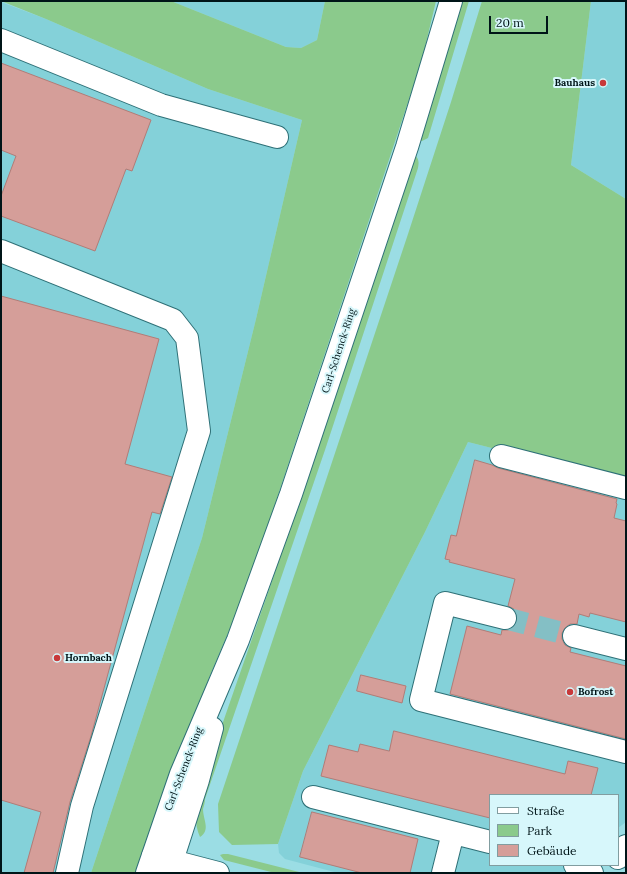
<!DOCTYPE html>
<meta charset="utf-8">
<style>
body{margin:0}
#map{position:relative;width:627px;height:874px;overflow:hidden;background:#9bdde4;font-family:Lora,serif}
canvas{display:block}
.frame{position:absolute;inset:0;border:2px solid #001518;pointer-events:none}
.legend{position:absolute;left:489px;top:794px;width:130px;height:72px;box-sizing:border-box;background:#d7f7fb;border:1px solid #819da0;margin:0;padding:5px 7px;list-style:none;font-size:12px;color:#001518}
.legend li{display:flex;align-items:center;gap:8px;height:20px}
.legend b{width:20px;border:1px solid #819da0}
.scale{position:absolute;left:489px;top:16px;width:59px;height:18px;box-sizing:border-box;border:2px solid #001518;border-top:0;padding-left:5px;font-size:12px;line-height:14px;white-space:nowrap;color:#001518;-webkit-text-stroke:3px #d7f7fb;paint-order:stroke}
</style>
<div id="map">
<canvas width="627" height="874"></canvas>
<div class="frame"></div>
<ul class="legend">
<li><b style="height:5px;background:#fff"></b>Straße</li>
<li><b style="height:11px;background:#8bca8c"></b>Park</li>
<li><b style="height:11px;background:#d59e99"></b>Gebäude</li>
</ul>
<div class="scale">20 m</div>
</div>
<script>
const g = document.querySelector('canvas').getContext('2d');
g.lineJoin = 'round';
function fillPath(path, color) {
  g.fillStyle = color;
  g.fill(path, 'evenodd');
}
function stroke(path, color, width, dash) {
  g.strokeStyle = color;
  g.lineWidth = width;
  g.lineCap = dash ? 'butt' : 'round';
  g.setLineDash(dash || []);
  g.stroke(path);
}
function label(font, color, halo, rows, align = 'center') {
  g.font = font + ' Lora,serif';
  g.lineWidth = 4;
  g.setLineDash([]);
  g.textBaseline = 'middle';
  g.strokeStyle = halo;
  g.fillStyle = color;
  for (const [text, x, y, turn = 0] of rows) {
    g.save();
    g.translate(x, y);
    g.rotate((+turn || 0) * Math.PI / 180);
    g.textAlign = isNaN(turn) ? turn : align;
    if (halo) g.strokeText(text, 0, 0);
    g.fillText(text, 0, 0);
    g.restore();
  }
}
fillPath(new Path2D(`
 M171,1H325L317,40L301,48L286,47Z
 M591,1H626V199L571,165Z
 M1,2L46,19L208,89L302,120L256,319L202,538L91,873H1Z
 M468,442L626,482V822L618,828V795H490V865H572L562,873H338L285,859L279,853L278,844L303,771L425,532Z`), '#84d1d9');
fillPath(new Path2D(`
 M1,1H171L286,47L301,48L317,40L325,1H436L422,60L248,586L209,678L141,873H91L202,538L256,319L302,120L208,89L46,19Z
 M461,1H469L428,138L422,141H418Z
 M482,1H591L571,165L626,199V482L468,442L425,532L303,771L278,844L232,845L219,832L218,804L408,234L451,102Z
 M414,156H416C419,160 419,163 418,168L325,450L205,799C205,802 204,806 203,809C203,820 211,830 200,837C194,824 196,811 197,797L271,584Z
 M223,854H228L303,873H275L224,860L220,855Z`), '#8bca8c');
const building = new Path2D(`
 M1,63L151,120L132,171L126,169L95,251L1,216V196L16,156L1,150Z
 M1,296L159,339L125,464L172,477L160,514L152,512L91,736L70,802L53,873H24L41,812L1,800Z
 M475,460L492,465L498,468L617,499L616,503L617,504L614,518L626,521V622L590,613L589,617L579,614L577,624H570L565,628L562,633V639L565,645L571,648L570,652L626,666V739L450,694L467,626L501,635L502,630H508L514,627L517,621V615L514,609L508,606L515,579L449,562L450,560L445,559L451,535L456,536Z
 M361,675L406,686L402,703L357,691Z
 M394,731L565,774L568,761L598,768L591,795H490V818L321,776L329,745L358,752L360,744L389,751Z
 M312,812L418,839L410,873H362L300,857Z`);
fillPath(building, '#d59e99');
stroke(building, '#b17c77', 1);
stroke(new Path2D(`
 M505,618L574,636`), '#84bfc5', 22, [22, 11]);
const minor = new Path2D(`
 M1,40L161,105L277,137
 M1,251L173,320L187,338L199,431L82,806L67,873
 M501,456L626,488
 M505,618L445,603L421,700L626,752
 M574,636L626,649
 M313,797L490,842
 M153,856L218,873
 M618,858L626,846
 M575,865L592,873
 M443,873L453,833`);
const major = new Path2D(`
 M147,873L181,774L238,640L291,494L407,147L451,1
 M168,873L198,780L212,728`);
stroke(minor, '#2e7077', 24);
stroke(major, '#2e7077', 24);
stroke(minor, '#fff', 22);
stroke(major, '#fff', 22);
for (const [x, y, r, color] of [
 [603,83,4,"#c8393a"],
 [57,658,4,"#c8393a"],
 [570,692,4,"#c8393a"]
]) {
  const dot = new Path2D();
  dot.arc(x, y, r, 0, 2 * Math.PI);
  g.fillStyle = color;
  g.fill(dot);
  stroke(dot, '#d7f7fb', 1.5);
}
label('bold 10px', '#001518', '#d7f7fb', [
 ["Bauhaus",595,83,"right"],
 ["Hornbach",65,658],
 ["Bofrost",578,692]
], 'left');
label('10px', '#001518', '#d7f7fb', [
 ["Carl-Schenck-Ring",339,351,-72],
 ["Carl-Schenck-Ring",184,769,-69]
]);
</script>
